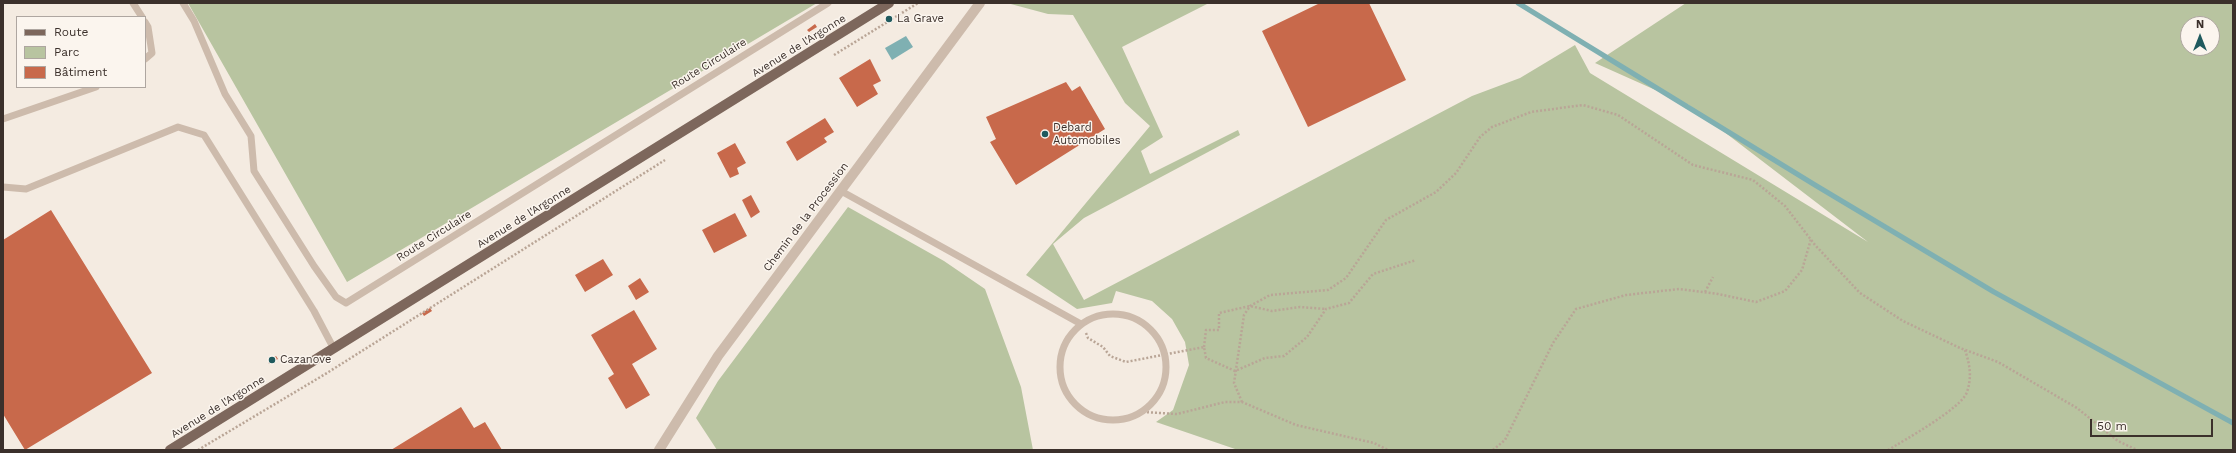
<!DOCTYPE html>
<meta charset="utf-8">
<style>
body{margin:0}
#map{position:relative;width:2236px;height:453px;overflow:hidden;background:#f4ebe1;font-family:"Work Sans",sans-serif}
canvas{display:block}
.frame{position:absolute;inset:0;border:4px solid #3b302b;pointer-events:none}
.legend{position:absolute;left:16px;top:16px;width:130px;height:72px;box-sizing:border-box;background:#fbf5ee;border:1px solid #aea6a0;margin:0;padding:5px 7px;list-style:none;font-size:12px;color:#3b302b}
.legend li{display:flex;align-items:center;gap:8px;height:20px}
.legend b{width:20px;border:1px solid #aea6a0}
.north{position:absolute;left:2180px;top:16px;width:40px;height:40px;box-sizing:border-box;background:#fbf5ee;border:1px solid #aea6a0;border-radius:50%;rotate:0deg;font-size:11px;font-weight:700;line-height:16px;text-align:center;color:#3b302b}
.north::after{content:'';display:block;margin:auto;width:14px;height:18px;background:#1f5a5e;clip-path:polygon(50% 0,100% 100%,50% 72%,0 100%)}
.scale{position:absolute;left:2090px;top:419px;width:123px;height:18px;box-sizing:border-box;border:2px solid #3b302b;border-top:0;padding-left:5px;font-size:12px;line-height:14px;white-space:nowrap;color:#3b302b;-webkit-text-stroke:3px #fbf5ee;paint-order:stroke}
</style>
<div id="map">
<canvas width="2236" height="453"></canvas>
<div class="frame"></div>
<ul class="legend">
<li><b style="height:5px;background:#7d675c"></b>Route</li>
<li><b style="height:11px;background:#b8c4a0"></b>Parc</li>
<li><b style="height:11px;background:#c8694b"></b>Bâtiment</li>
</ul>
<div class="north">N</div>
<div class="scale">50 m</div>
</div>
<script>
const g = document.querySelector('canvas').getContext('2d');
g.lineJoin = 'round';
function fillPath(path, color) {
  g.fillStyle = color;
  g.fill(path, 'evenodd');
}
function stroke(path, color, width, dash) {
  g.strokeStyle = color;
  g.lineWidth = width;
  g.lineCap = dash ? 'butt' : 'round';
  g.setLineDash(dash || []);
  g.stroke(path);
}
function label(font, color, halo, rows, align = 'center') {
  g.font = font + ' "Work Sans",sans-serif';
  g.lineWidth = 3;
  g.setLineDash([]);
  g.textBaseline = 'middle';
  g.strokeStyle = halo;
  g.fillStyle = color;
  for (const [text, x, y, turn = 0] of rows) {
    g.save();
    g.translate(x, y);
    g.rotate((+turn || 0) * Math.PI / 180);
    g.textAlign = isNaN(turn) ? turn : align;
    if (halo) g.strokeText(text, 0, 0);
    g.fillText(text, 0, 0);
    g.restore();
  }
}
fillPath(new Path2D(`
 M188,3H817L347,282Z
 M1007,3H1209L1122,47L1163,137L1141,151L1150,174L1238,130L1240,135L1084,218L1053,244L1084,300L1472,96L1520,78L1575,45L1590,73L1868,242L1689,105L1595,63L1686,3H2233V450H1238L1156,422L1173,410L1189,365L1185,342L1172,319L1152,301L1116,291L1112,303L1077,309L1026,275L1150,126L1125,103L1073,15L1048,14ZM2188,24H2212V48H2188Z
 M848,207L944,261L985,289L1021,387L1033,450H717L696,418L718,381Z`), '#b8c4a0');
fillPath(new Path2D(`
 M906,36L913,47L892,60L885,48Z`), '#7fb0b2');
stroke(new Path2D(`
 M1518,3L1815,185L1994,292L2233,423`), '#7fb0b2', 5);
fillPath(new Path2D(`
 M1320,3H1369L1406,80L1308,127L1262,31Z
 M815,24L817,27L809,32L807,30Z
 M870,59L881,81L873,85L878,94L857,107L839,78Z
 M1066,82L1072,91L1080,86L1105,129L1016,185L990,142L996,139L986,117Z
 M825,118L834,132L824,138L827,142L797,161L786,142Z
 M735,143L746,163L737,168L739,174L730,178L717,153Z
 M751,195L760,212L751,218L742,200Z
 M51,210L152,373L25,450L3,414V240Z
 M735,213L747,236L714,253L702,230Z
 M603,259L613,275L585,292L575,275Z
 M640,278L649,292L636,300L628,286Z
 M430,308L432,311L424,316L422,313Z
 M634,310L657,349L632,364L650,395L626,409L608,378L614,374L591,335Z
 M276,356L278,359L269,364L268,361Z
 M461,407L474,428L485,422L502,450H391Z`), '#c8694b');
stroke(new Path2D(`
 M834,55L918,3
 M1705,292L1713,277
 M1086,333L1088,338L1103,347L1110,356L1126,362L1204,347L1206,358L1235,371L1265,358L1284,356L1307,337L1326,309L1349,303L1373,274L1416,260
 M1204,347L1206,330H1219V313L1250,306L1272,311L1300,307L1326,309
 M1242,402L1234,383L1244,315L1250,306L1270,295L1328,290L1346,278L1386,220L1436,192L1456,173L1480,137L1492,127L1531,112L1583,105L1618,115L1693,165L1753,180L1785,206L1815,245L1860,293L1903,321L1960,348L1998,362L2077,408L2118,441L2137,450
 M1143,412L1177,414L1225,402H1242L1296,425L1374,443L1388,450
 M198,450L327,373L665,160
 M1493,450L1505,440L1553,343L1576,309L1626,295L1679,289L1718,294L1756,302L1785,291L1802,270L1811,239
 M1888,450C1903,441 1962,408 1967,392C1972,377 1970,365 1965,350`), '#b9a596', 2.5, [2, 2]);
stroke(new Path2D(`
 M133,3L142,17
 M183,3L194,21L225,94L251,136L254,171L314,266L336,297L346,303L828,3
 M145,22L148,27L152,53L145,59
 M3,119L96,87
 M3,187L26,189L178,127L204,135L314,311L334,349
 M841,191L1081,324
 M1060 367a53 53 0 1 1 106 0a53 53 0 1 1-106 0Z`), '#cdbbac', 7);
stroke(new Path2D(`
 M659,450L718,356L980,3`), '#cdbbac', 10);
stroke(new Path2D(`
 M170,450L889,3`), '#7d675c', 10);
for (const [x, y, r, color] of [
 [889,19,4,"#1f5a5e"],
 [1045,134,4,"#1f5a5e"],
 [272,360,4,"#1f5a5e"]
]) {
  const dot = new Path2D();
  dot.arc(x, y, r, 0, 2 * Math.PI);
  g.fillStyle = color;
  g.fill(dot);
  stroke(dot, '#fbf5ee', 1.5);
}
label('11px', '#3b302b', '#fbf5ee', [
 ["La Grave",897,19],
 ["Debard",1053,128],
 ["Automobiles",1053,141],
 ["Cazanove",280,360]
], 'left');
label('11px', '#3b302b', '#fbf5ee', [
 ["Avenue de l'Argonne",799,46,-32],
 ["Route Circulaire",709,64,-32],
 ["Avenue de l'Argonne",524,217,-32],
 ["Chemin de la Procession",806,217,-53],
 ["Route Circulaire",434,236,-32],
 ["Avenue de l'Argonne",218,407,-32]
]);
</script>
